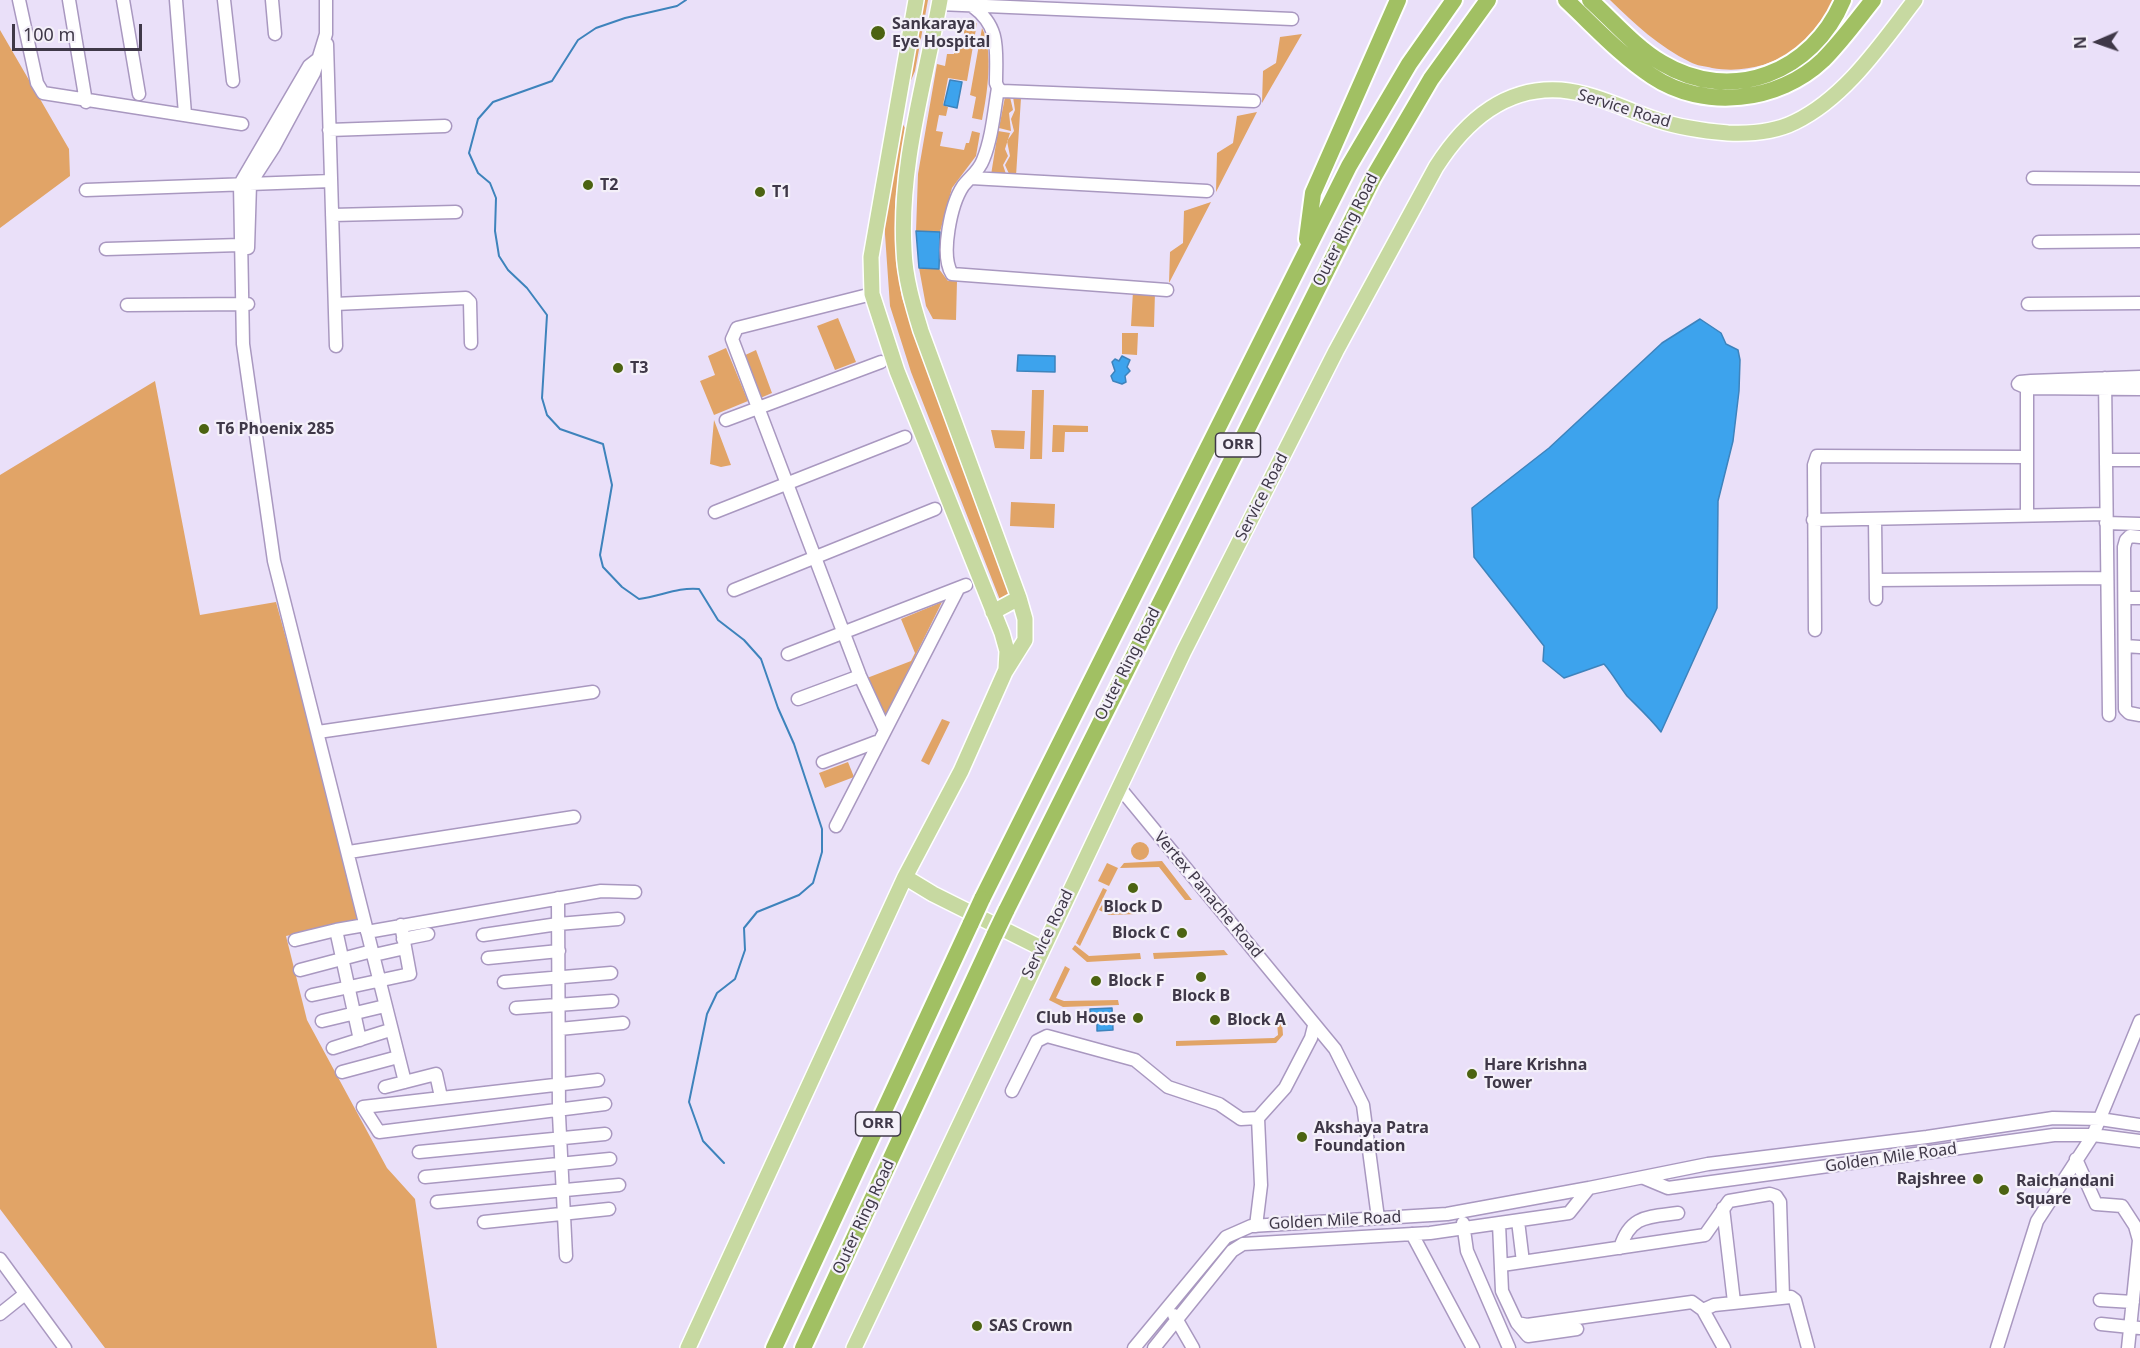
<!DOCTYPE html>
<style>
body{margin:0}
#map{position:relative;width:2140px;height:1348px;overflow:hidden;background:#eae0f9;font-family:"Noto Sans",sans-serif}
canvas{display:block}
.north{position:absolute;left:2068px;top:12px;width:60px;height:60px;-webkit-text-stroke:4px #f4f0f9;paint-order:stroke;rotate:268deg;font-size:16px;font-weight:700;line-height:24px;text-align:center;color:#3f3848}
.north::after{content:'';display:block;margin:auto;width:21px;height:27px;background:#3f3848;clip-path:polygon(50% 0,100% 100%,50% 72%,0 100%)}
.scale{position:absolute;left:12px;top:24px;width:130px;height:27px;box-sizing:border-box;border:3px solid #3f3848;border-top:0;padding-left:8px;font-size:18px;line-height:21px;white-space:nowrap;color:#3f3848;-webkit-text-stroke:4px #f4f0f9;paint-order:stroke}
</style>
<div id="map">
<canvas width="2140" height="1348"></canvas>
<div class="north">N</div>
<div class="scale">100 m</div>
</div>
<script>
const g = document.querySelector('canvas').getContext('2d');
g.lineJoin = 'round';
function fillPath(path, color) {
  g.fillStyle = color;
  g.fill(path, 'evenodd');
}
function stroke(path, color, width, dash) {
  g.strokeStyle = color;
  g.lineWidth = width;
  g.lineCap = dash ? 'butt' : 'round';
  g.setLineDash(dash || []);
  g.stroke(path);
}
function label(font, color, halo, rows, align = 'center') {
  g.font = font + ' "Noto Sans",sans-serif';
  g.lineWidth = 4.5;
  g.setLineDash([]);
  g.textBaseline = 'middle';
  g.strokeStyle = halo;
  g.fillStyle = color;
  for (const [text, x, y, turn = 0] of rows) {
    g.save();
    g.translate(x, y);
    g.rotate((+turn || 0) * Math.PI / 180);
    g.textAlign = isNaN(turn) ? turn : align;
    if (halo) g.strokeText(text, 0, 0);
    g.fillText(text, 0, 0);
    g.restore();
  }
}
fillPath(new Path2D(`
 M918,0H928L915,71L906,92Z
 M1610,0H1836C1815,48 1764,77 1712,68C1705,66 1697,66 1690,62C1659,47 1635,24 1610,0Z
 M950,19L977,23L967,81L948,78L943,105L948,107L946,116L939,115L936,131L943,132L940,146L964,150L966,143H969L972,131L980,133L976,156L952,188L940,232L916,231L918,174L937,64L945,66L947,54H954L956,45H964V27L948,25Z
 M982,28C994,50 987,96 982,120L972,118L976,97L970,95Z
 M0,30L69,149L70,176L0,228Z
 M1302,34L1262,103L1263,71L1276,63L1280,37Z
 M1005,97H1010L1013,110L1009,113L1011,131L999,128Z
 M1013,97L1021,98L1016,176H1010L1005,165L1010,156L1007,141L1014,131L1011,119L1015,110Z
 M1257,112L1216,192L1217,153L1233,143L1237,116Z
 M901,121L905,128L895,202L896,263L902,298L1011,598L1000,600L911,372L890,306L884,220Z
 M998,131L1010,133L1005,149L1008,156L1003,165L1007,177L991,175Z
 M1211,202L1169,283L1170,252L1183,243L1184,211Z
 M919,268L939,269L948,281H957L956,320L933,319L926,306Z
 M1133,291L1155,292L1154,327L1131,326Z
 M838,318L856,362L835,370L817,326Z
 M1122,333H1138L1137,355L1122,354Z
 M726,348L748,401L714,415L700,381L715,375L708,356Z
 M756,350L772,393L758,399L741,357Z
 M155,381L200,615L276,602L320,762L358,921L286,936L307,1020L387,1168L415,1199L437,1348H105L0,1209V475Z
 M1032,390H1044L1042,459H1030Z
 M714,420L731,465L721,467L710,464Z
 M1053,425L1088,426V432H1065L1064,452H1052Z
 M991,430L1025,431L1024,449L995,448Z
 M1011,502L1055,504L1054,528L1010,526Z
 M942,602L885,717L867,678L911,661L915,653L901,619Z
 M942,719L950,722L929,765L921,761Z
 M848,762L854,777L825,788L819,773Z
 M1131 851a9 9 0 1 1 18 0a9 9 0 1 1-18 0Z
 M1162,861L1192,900H1185L1159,867L1120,868L1124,863Z
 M1107,863L1118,868L1109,886L1098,881Z
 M1103,888L1107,890L1080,946L1076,943Z
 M1102,905L1110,909L1137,908V914L1109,915L1099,910Z
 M1075,945L1089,956L1140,953L1141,959L1087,962L1072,949Z
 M1224,950L1228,955L1154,959L1153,953Z
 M1065,966L1070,969L1056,998L1064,1001L1118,1000L1119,1005L1063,1007L1049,1000Z
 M1277,1022H1282L1283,1035L1276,1043L1176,1046V1041L1274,1038L1278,1035Z`), '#e1a467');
const water = new Path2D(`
 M950,80L962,82L957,108L944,105Z
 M916,231L940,232L939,269L919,268Z
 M1700,319L1721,333L1726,344L1738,350L1740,360L1739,391L1733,441L1718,501L1717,608L1661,732C1651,719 1639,708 1627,696C1619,686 1613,674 1604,664L1564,678L1543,661L1544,646L1474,557L1472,508L1549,448L1662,343Z
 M1018,355L1055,356V372L1017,371Z
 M1122,356L1130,360L1127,367L1130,371L1125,376L1126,382L1122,384L1113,381L1111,376L1115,371L1112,362L1115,359L1119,361Z
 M1112,1008L1113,1030L1097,1031V1023H1091L1090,1009Z`);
fillPath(water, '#3da3ed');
stroke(water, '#3e83bc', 1.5);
stroke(new Path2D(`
 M686,0L677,6L625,18L596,28L578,40L552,81L493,102L478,119L469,153L478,173L490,183L496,198L495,231L499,256L508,270L527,288L547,315L542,398L547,415L560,429L603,444L612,485L600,555L603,567L622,587L639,599C661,596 678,587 699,589L718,620L744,640L761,659L778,708L794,744L822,829V852L813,883L799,895L757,912L744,928L745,950L735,979L717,993L707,1014L689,1102L703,1141L724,1163`), '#3e83bc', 2);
const minor = new Path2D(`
 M19,0L37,83L43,93L242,124
 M69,0L86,102
 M123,0L139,94
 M176,0L185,114
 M224,0L233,81
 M272,0L275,34
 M939,4L1292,19
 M972,6C1001,27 996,50 996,83L998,88L1002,91L1254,101
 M327,44L336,346
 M318,59L309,66L240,184L243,344L274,561L405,1082
 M998,88C994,112 992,138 983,160C979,171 970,177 963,186C951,204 940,255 952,274L1167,290
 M329,130L445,126
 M971,178L1207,191
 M2033,178L2140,179
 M86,190L331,181
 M332,215L456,212
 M2039,242L2140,241
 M248,248L250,184L274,147L314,73L326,34V0
 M106,249L240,245
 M872,294L737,328L732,339L860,676L884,728
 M335,304L466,298L470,302L471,343
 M2028,304L2140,303
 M127,305L248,304
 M2140,377L2031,381L2020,382L2018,384L2027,388L2140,389
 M2105,378L2109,715
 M2027,388V515
 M726,420L881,362
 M2106,460H2140
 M715,512L905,437
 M1875,519L1876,599
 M1813,520L2106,514
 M2106,523L2140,524
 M2140,537L2130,536L2126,540L2124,547L2125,709L2129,713L2140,715
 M1876,580L2107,578
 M734,590L935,509
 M2125,598H2140
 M1815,630L1814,465L1817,456L2026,457
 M2125,646L2140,647
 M788,654L966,585
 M798,699L860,676
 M318,732L593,692
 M823,762L876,742
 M1119,787L1335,1049L1363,1105L1378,1218
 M836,826L958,589
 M349,852L574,817
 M558,898L559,1115L566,1256
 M367,932L601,891L635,892
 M483,935L558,924L618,919
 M403,939L428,934
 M295,940L336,930
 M374,955L405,948
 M488,958L559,951
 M300,970L372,951
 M504,982L611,973
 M312,995L410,974L401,925
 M516,1008L612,1001
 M322,1021L385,1006
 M559,1029L623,1023
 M360,1040L336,930L365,925
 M333,1048L390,1030
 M342,1072L398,1057
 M598,1080L363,1107L379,1132L605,1104
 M385,1087L436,1074L441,1097
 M1012,1091L1037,1041L1047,1036L1135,1060L1168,1087L1219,1104L1241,1119L1258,1118
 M419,1152L605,1134
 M2076,1159L2096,1204L2122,1206L2135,1226L2139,1240L2128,1348
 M425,1177L610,1159
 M1644,1178L1668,1188L2054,1135H2093L2140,1141
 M1589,1188L1708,1164L1927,1137L2053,1118L2100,1119L2140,1125
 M437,1202L619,1185
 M1723,1208L1734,1302
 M1518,1221L1523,1262
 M484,1222L609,1209
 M1463,1223L1467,1251L1509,1348
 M1499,1224L1502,1291L1517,1323L1527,1325L1692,1302L1703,1310L1724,1348
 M1256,1226L1261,1185L1258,1118L1285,1088L1311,1038L1314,1026
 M1412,1234L1473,1348
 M1620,1248C1630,1215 1648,1217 1678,1213
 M0,1259L65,1348
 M1502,1265L1705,1235L1729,1201L1770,1194L1776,1196L1780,1202L1783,1297
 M2100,1300L2133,1302
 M1703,1310L1714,1305L1791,1297L1795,1300L1808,1348
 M0,1314L25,1294
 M1174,1315L1193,1348
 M1517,1323L1528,1336L1577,1329
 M2101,1324L2140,1328
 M1134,1348L1226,1237L1251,1226L1447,1214L1589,1188L1569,1213L1430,1233L1243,1244L1232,1251L1154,1348
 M1997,1348L2037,1221L2093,1135L2140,1021`);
const major = new Path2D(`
 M916,0L871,257L872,294L897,371L1002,633L1007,651L1006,669
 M993,612L1019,598
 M905,877L933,894L1041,948
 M688,1348L905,877L961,771L1005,672L1025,640V619L1019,598L921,331C913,305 905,278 904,250C899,165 925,83 940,0
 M854,1348L1184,651L1336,351L1436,167C1464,123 1504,86 1561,90C1594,93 1626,110 1657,120C1681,128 1703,131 1728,133C1750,134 1775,132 1795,122C1846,97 1881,44 1915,0`);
const highway = new Path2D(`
 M1566,0C1594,26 1620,55 1652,76C1704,111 1779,102 1823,60C1841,42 1857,20 1873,0
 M1590,0C1613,21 1635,47 1662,63C1732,105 1813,72 1843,0
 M1307,239L1313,193L1398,0
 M982,899L1349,166L1409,64L1454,0
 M1006,911L1373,178L1431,79L1488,0
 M774,1348L971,923
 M803,1348L995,934`);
stroke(minor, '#a998c0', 15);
stroke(major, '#fff', 18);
stroke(highway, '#fff', 20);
stroke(minor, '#fff', 12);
stroke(major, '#c7d9a1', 15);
stroke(highway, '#a1c063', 16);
const highwayBridge = new Path2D(`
 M971,923L982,899
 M995,934L1006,911`);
stroke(highwayBridge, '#fff', 20, []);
stroke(highwayBridge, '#a1c063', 16);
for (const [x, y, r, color] of [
 [878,33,8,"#4c6311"],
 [588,185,6,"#4c6311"],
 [760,192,6,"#4c6311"],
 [618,368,6,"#4c6311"],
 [204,429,6,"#4c6311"],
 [1133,888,6,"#4c6311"],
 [1182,933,6,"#4c6311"],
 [1201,977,6,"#4c6311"],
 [1096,981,6,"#4c6311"],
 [1138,1018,6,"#4c6311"],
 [1215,1020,6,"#4c6311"],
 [1472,1074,6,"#4c6311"],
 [1302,1137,6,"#4c6311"],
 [1978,1179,6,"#4c6311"],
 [2004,1190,6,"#4c6311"],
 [977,1326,6,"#4c6311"]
]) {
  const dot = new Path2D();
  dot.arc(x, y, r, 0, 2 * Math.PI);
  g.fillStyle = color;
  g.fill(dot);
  stroke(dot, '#f4f0f9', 2);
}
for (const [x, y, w] of [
 [1238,445,45],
 [878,1124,45]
]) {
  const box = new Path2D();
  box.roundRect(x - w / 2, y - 12, w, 24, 4.5);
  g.fillStyle = '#f4f0f9';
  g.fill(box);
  stroke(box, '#3f3848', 1.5);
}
label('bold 15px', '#3f3848', null, [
 ["ORR",1238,445],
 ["ORR",878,1124]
]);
label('bold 16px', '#3f3848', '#f4f0f9', [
 ["Sankaraya",892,24],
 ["Eye Hospital",892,42],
 ["T2",600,185],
 ["T1",772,192],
 ["T3",630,368],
 ["T6 Phoenix 285",216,429],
 ["Block D",1133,907,"center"],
 ["Block C",1170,933,"right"],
 ["Block F",1108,981],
 ["Block B",1201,996,"center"],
 ["Club House",1126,1018,"right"],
 ["Block A",1227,1020],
 ["Hare Krishna",1484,1065],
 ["Tower",1484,1083],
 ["Akshaya Patra",1314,1128],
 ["Foundation",1314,1146],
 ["Rajshree",1966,1179,"right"],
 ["Raichandani",2016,1181],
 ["Square",2016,1199],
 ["SAS Crown",989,1326]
], 'left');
label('16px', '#3f3848', '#f4f0f9', [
 ["Service Road",1624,109,17],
 ["Outer Ring Road",1346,230,-63],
 ["Service Road",1262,497,-63],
 ["Outer Ring Road",1128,664,-63],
 ["Vertex Panache Road",1208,895,50],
 ["Service Road",1048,934,-64],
 ["Golden Mile Road",1891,1158,-8],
 ["Outer Ring Road",864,1217,-65],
 ["Golden Mile Road",1335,1221,-3]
]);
</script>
